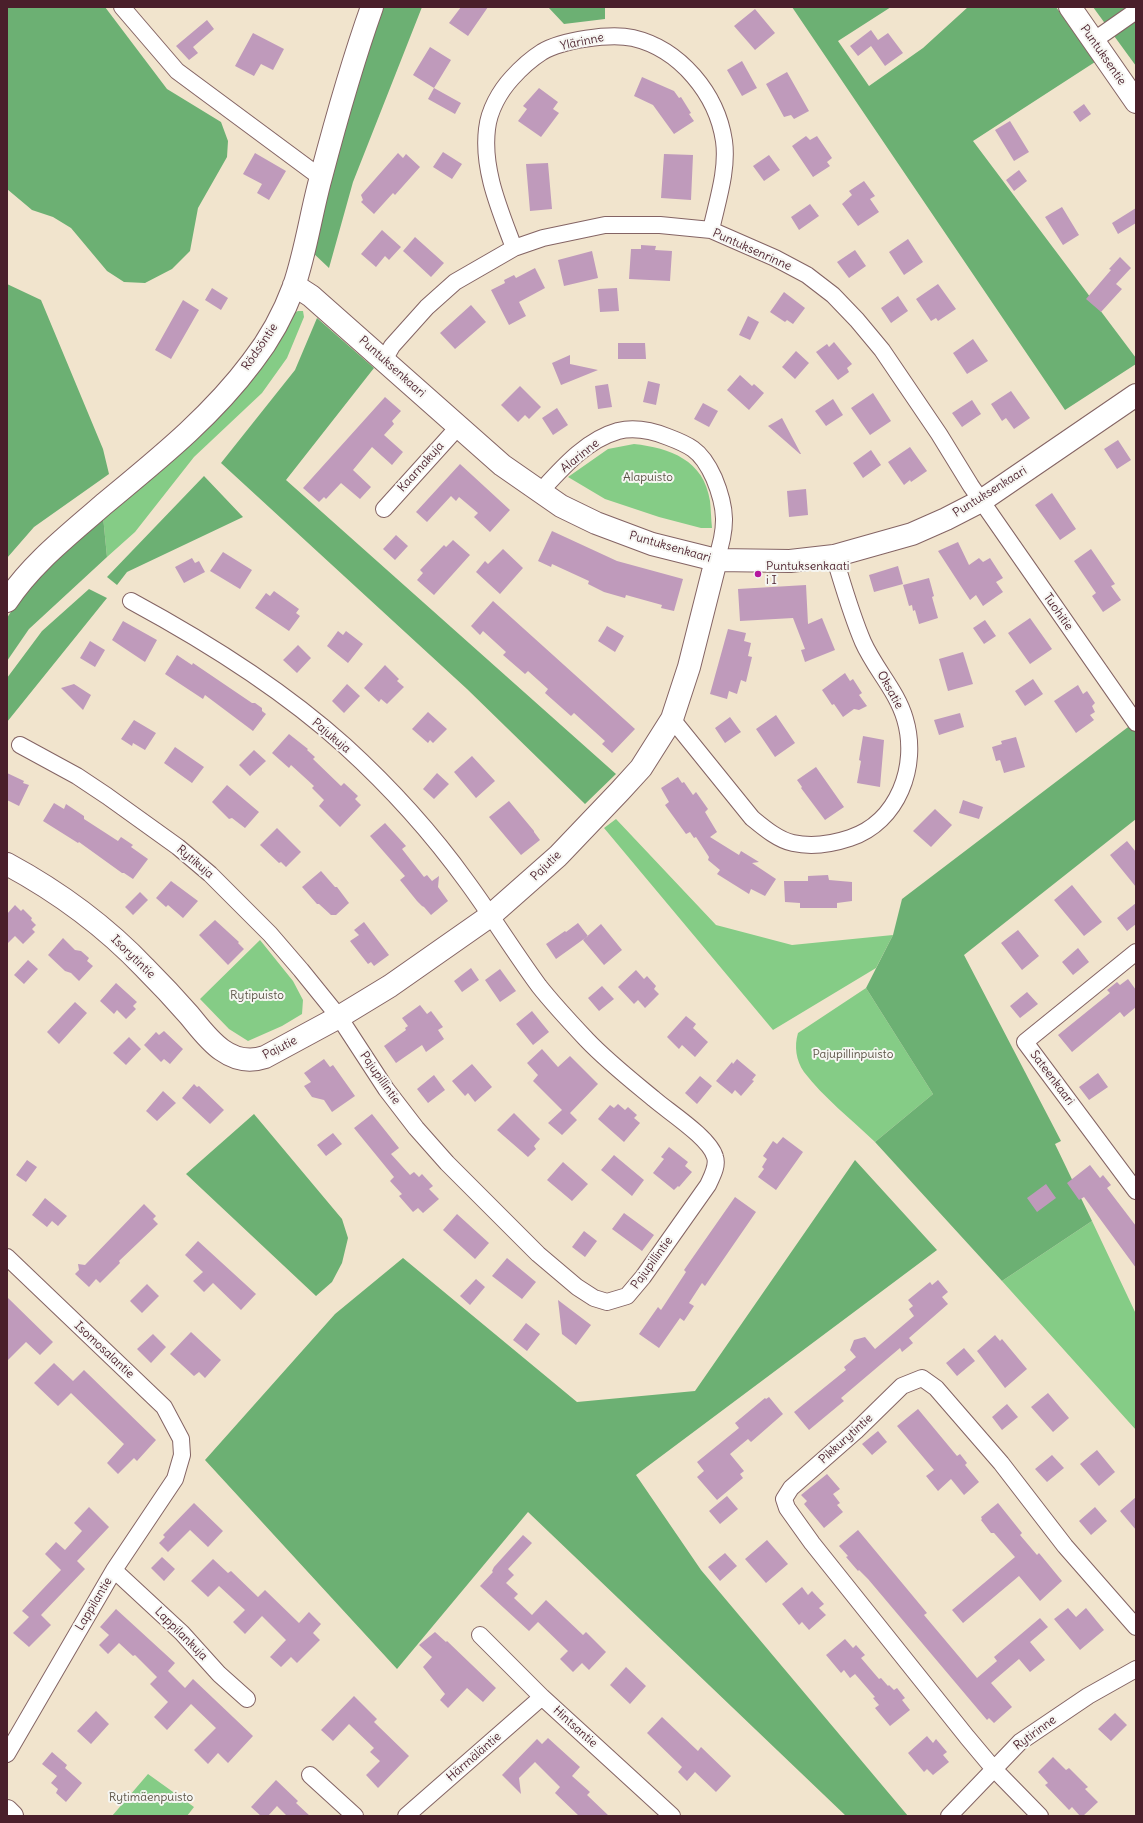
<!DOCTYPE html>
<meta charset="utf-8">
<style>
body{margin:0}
#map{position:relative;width:1143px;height:1823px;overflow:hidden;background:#f1e4cd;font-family:Delius,sans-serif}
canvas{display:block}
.frame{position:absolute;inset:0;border:8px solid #4a1f2b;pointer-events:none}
</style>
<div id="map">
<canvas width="1143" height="1823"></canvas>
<div class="frame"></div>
</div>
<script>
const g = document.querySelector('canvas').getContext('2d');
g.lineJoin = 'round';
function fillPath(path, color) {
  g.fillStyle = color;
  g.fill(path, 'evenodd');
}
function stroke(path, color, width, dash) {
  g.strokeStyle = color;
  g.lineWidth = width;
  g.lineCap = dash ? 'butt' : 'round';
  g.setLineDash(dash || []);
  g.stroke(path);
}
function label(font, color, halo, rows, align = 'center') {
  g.font = font + ' Delius,sans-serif';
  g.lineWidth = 4;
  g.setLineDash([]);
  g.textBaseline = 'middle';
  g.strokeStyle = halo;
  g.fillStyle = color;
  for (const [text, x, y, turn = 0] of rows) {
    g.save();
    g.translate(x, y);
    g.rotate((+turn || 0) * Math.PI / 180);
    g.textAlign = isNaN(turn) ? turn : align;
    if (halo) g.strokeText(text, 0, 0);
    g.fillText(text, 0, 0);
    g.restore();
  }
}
fillPath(new Path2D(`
 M298,311H303L304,317L287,358L262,393L194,457L135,532L107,557L103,516L292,314Z
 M634,444C670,448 704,460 710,501C711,510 711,519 712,528H701L659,517L605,499L568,477L608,449Z
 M616,819L716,925L792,945L893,935L876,968L773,1030L604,828Z
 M260,940L293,981L303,1000L302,1014L282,1026L248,1041L229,1029L200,999Z
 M866,988L933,1094L875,1142C852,1120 823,1097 804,1072C796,1061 794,1046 798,1033Z
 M1092,1221L1136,1314V1430L1002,1281Z
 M148,1774L194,1807L187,1816H112Z`), '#85cc86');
fillPath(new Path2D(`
 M7,7H105L167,89L221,122L228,141L227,157L198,208L190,251L172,269L145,283L124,282L107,271L71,228L53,217L32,210L7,189Z
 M380,7H422L353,182L329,268L311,251L357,78Z
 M548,7H605V19L564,24Z
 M792,7H891L838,41L869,86L923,48L968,7H1056L1095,62L973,141L1136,358V364L1065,410Z
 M1093,7H1136V66Z
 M7,284L41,300L103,449L109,474L34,527L7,558Z
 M317,318L374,368L286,480L616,774L585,804L467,689L221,463L295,370Z
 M204,476L243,517L127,572L117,585L107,577Z
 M103,516L107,557L29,629L7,661V618L19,599L59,556Z
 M89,589L107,598L7,722V678L42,631Z
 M1136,721V819L964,955L1061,1141L1055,1144L1092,1221L1002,1281L875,1142L933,1094L866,988L893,935L902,899Z
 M254,1114L342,1219L348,1238L342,1263L332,1282L316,1296L186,1174Z
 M855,1160L937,1250L636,1475L701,1570L908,1816H846L528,1512L397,1669L205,1460L335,1314L403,1258L577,1402L695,1391Z`), '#6cb073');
fillPath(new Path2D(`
 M461,7H488L468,36L449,23Z
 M755,9L775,33L755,50L734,26Z
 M207,20L214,29L193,47L198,53L189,60L176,46Z
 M871,30L878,40L888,33L903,53L885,66L871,46L858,56L850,46Z
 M253,33L284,49L273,70L261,64L254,76L235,66Z
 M430,47L451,60L434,88L413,75Z
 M742,61L757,88L742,96L727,70Z
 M787,72L809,111L794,119L791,115L784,117L766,84Z
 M642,77L674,91L679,98L681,97L691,113L689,114L694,121L674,134L653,105L634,96Z
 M434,88L461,103L455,114L428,99Z
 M539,88L558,102L553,109L559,113L541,137L518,121L527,109L523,106Z
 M1084,104L1091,114L1080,122L1073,112Z
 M1010,121L1029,152L1014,161L995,130Z
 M806,136L810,140L817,136L832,158L827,162L830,166L813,177L792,146Z
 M443,152L462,164L452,179L433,167Z
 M255,153L286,171L269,200L257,193L262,184L243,174Z
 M398,153L403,158L406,154L420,167L395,195L393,193L374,214L361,202L363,200L361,195Z
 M664,154L693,155L691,200L661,198Z
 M769,155L780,170L764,181L753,166Z
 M548,163L552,209L530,211L526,164Z
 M1019,170L1027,181L1014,191L1006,180Z
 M864,181L875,196L870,199L879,212L858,226L842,204L852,195L849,191Z
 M810,204L819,216L799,230L791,217Z
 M1062,207L1079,235L1063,245L1045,217Z
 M1136,208V223L1118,234L1112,223Z
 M382,230L401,247L389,260L385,256L376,267L361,254Z
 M415,237L444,263L431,277L403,251Z
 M908,239L923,262L904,275L889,252Z
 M641,245L656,246L655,250L672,251L670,281L629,279L631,249H641Z
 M855,250L866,266L849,278L837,262Z
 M592,251L598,278L564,286L558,260Z
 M1120,257L1131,268L1116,284L1122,289L1101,312L1086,299L1111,270L1109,269Z
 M535,268L545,288L519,302L526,316L509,325L491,290L505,283L504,280L514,275L516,278Z
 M938,284L956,309L938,321L936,318L931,321L916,299Z
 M212,288L228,298L221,310L205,300Z
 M617,288L619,311L600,312L598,289Z
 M784,292L805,308L793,324L787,320L785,322L770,312Z
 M898,296L908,311L891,323L881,308Z
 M183,300L199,310L171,359L155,350Z
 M471,305L486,322L455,349L440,333Z
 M748,316L759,322L750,340L739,335Z
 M973,339L988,361L967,374L953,353Z
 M834,342L852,364L847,368L849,372L838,380L816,352L827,344L829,347Z
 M618,343H645L646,359H618Z
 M796,351L809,363L795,379L782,367Z
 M570,355V364L598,370L561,385L552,363Z
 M740,375L752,386L754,384L764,393L749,410L727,390Z
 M648,381L660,384L656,405L643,402Z
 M608,384L612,407L598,409L595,386Z
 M520,386L541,407L529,419L525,415L518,422L501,405Z
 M1011,391L1030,418L1014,429L1006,418L1002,421L991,404Z
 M873,393L891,421L870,435L851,408Z
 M385,397L401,411L392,421L394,424L384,435L403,452L392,465L372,447L353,470L371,487L360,499L341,483L326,499L324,497L319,502L303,488Z
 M833,399L843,415L826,426L815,411Z
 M972,400L981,414L962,427L952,413Z
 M703,403L718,411L709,427L694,419Z
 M557,408L568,425L553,435L542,418Z
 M782,418L801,454H800L768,426Z
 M1118,440L1131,460L1117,469L1104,449Z
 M910,447L927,471L911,482L910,480L904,485L888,462Z
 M871,450L881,465L863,478L853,463Z
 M460,464L510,510L490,532L474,517L478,513L459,497L456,501L451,496L427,522L416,512Z
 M806,489L808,515L789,517L787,491Z
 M1052,493L1076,529L1060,540L1035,505Z
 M552,531L617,561L683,579L674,611L661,608L662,605L626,595L625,598L604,592L588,584L589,581L552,564L551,567L538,561Z
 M396,535L408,546L395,560L383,549Z
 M453,540L470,555L434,595L417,580L423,573L420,570L444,545L446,547Z
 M958,542L969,565L979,558L983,562L990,558L1003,578L996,582L1003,592L983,606L976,595L970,600L938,551Z
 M503,549L523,568L500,594L476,572L485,561L488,564Z
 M1091,549L1115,584L1111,586L1121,600L1103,612L1092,596L1096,593L1074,561Z
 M223,552L252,570L240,589L210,571Z
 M192,558L195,563L199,561L205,572L184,583L175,567Z
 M898,566L903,584L874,592L869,575Z
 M929,578L934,596L932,597L938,618L919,624L915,610L913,611L912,605L909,606L903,585Z
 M806,585L808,624L822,618L835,650L805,662L801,650L805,649L793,618L740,621L738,589Z
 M274,591L299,609L296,613L300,616L289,631L255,608L266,593L270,596Z
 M493,601L635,729L612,753L602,744L605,741L574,713L571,716L545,693L548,689L528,671L525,674L503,655L506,652L483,631L480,635L471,626Z
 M1030,618L1052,649L1030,664L1008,633Z
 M985,620L996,636L984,644L973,628Z
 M123,621L157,640L145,662L112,640Z
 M607,626L624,636L615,652L598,641Z
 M728,629L746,633L744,641L751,643L748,656L752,657L746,682L741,680L737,694L729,691L727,699L710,694Z
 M338,631L343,635L346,631L363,644L348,663L327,646Z
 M90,641L105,650L95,667L80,658Z
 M298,645L311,658L297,673L283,660Z
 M963,652L973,684L948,691L939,659Z
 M177,655L192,665L193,663L252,703H255L262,708V711L266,714L253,731L205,695L203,699L165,674Z
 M385,665L399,679L397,681L404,687L387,704L381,699L379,702L364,688Z
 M845,673L850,681L853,679L862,693L859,695L867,706L859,710L854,709L843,717L834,704L832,705L822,690Z
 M1033,679L1043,694L1025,706L1015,691Z
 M74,684L91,695L83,710L61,688Z
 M347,684L360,696L344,713L332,701Z
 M1078,685L1083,694L1087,691L1095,703L1092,706L1095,712L1090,715L1094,720L1076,733L1054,701Z
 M428,712L447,729L433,743L430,740L428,743L412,729Z
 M960,713L964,727L939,735L934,720Z
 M776,715L795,743L775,757L756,729Z
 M730,717L741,732L725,743L715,728Z
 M134,720L156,733L145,750L133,743L132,746L121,739Z
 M289,734L308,749L307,750L315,757L313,759L341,786L344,783L358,796L355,799L361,805L340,827L319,806L324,800L312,788L314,786L291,765L289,768L272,753Z
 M863,736L884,740L880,787L857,783L861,761L859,760Z
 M1016,737L1025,767L1004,773L1000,760L996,761L992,747L1002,744L1001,741Z
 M175,747L204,767L192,783L164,763Z
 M254,750L266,761L250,776L239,765Z
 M472,756L495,781L476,798L454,772Z
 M816,767L844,807L825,820L801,788L802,787L797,780Z
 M7,773L24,781L23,783L29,785L19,806L7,800Z
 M437,773L449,784L434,799L423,789Z
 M678,777L682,783L684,782L693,795L696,792L708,809L705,812L717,832L710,837L739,855L741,851L759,862L752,863L776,879L765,896L751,889L749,894L717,874L720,870L708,860L709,857L696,837L694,838L690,832L686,834L665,805L669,802L661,788Z
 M227,785L259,812L245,828L232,818L229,819L212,802Z
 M963,800L983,807L979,819L959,813Z
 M509,801L534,831V832L540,840L521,855L489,817Z
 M54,803L64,809L66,804L84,816V819L118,841L121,837L133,845L131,847L148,859L133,879L124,873H122L79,842L78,843L43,821Z
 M935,809L952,825L931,847L913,831Z
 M385,823L406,846L402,849L424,877L427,875L432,881L439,876L438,887L448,901L431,915L424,907L422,906L417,901L400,880L405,876L370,836Z
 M277,828L301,852L286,867L281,862L279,863L260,845Z
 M1127,841L1136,852V887L1110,855Z
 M321,871L335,887H337L349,903L336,915H331L319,904H317L302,887Z
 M828,875L829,880L852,882V901L837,903V908H800V903L785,902L784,881H808V876Z
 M171,881L198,901L183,918L168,905L166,907L156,898Z
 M1072,885L1102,922L1084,936L1054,900Z
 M140,892L148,900L133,915L125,907Z
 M1136,903V924L1127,931L1117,918Z
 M15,905L21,911L23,909L32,918L31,920L36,925L32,929L35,932L23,944L15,936L7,944V914Z
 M215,920L239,942L238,943L244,949L228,965L199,935Z
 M364,922L389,955L374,966L371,962L368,964L350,941L359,935L354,930Z
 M578,923L588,936L556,959L546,944L565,931L566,932Z
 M601,924L622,950L604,965L583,940Z
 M1018,930L1039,956L1022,970L1001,943Z
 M63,938L75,950L81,951L89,958L87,961L93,966L79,981L71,973L65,971L48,955Z
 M1078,948L1089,962L1073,975L1062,962Z
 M28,960L38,969L24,984L14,975Z
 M471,968L479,980L462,992L454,981Z
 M500,969L516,991L500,1002L485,980Z
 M636,970L644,979L647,976L656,986L654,989L659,994L645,1008L638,1000L634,1004L618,987Z
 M1128,979L1136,990V1007L1124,1017L1120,1012L1072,1052L1058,1035L1110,993L1107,990L1117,982L1120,985Z
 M116,983L137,1002L133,1006L136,1009L126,1019L117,1010L114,1014L100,1001Z
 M602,986L614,999L599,1011L588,998Z
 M1027,992L1038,1004L1020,1018L1010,1006Z
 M75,1002L87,1013L59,1044L47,1032Z
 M420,1005L427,1014L431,1011L443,1027L438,1030L444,1039L426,1052L422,1045L396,1063L384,1046L406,1030L405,1028L408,1026L402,1018Z
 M532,1011L549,1032L533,1045L516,1024Z
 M686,1016L696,1024L693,1028L708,1042L695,1057L682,1045L679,1049L667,1037Z
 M164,1031L183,1049L170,1064L164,1059L161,1062L144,1045L156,1032L159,1035Z
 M129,1037L141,1049L126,1065L113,1053Z
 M542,1049L558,1067L570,1056L598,1084L570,1113L577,1120L562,1135L548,1123L562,1110L533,1081L538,1075L527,1063Z
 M324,1059L330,1067L333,1065L355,1096L332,1112L324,1100L312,1097L304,1086L311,1082L304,1073Z
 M737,1059L756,1075L752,1080L754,1081L741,1096L735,1090L732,1094L716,1081L732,1062L733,1064Z
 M472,1064L492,1087L475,1102L468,1093L465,1096L452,1081Z
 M1098,1073L1108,1087L1089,1100L1079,1087Z
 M434,1075L445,1090L428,1103L417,1089Z
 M700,1076L712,1086L697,1104L685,1093Z
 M194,1084L197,1087L199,1086L224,1110L210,1124L182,1098Z
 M163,1091L176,1103L157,1121L146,1111Z
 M618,1104L625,1110L628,1107L637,1115L634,1118L640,1123L624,1142L598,1119L610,1105L614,1108Z
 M514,1113L540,1139L534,1146L536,1149L528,1157L497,1130Z
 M372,1114L399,1148L391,1154L410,1175L414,1172L419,1177L422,1174L433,1186L429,1189L439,1199L423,1213L418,1208L413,1212L399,1196L402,1194L390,1181L394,1177L354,1128Z
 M333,1133L342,1144L326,1156L317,1145Z
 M783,1137L803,1152L776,1190L758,1177L764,1169L762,1167L767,1159L763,1156L773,1141L777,1144Z
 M669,1147L688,1162L685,1166L692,1172L679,1187L678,1186L674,1190L653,1173L664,1159L661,1157Z
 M614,1155L644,1180L632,1196L601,1170Z
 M27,1160L37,1167L26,1182L16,1175Z
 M563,1162L588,1184L572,1201L547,1180Z
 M1090,1165L1100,1178L1103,1175L1111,1185L1107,1188L1136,1226V1268L1084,1197L1079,1200L1067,1183Z
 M1046,1184L1056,1198L1037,1212L1027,1198Z
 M735,1197L756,1212L705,1286L702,1283L689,1303L694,1306L684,1321L680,1318L659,1348L639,1334L658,1307L661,1310L686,1272L684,1270Z
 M45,1198L67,1216L58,1226L52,1221L47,1227L32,1215Z
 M144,1204L156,1216L153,1219L158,1224L119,1261L120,1263L100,1283L96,1279L89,1287L75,1274L79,1270L78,1264L85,1265Z
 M624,1213L654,1235L642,1251L612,1229Z
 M457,1214L489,1243L475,1259L443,1230Z
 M584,1231L597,1241L585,1257L572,1247Z
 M198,1241L256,1294L241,1310L213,1283L204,1292L193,1281L203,1272L185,1255Z
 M507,1258L536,1282L522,1299L492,1276Z
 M476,1279L485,1287L470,1305L460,1296Z
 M938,1280L948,1292L942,1297L948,1304L909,1338L913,1343L902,1352L900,1348L841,1398L844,1401L809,1430L794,1412L846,1370L844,1367L856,1357L850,1350L854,1340L865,1337L875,1349L914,1316L909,1309L913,1306L908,1300L930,1282L932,1285Z
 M147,1284L159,1296L142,1313L130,1301Z
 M7,1297L53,1342L40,1355L26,1342L7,1361Z
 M558,1300L591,1325L576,1345L562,1334Z
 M526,1323L540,1334L527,1351L513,1340Z
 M191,1332L221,1360L205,1378L199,1372L194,1376L170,1354Z
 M153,1334L166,1347L151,1363L137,1349Z
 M995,1335L1000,1341L1002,1339L1027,1369L1005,1388L977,1351Z
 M964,1348L975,1361L957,1376L946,1363Z
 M54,1363L73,1381L84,1370L156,1440L137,1461L134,1458L118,1474L107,1463L124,1444L71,1393L58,1406L34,1383Z
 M1048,1393L1069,1418L1053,1432L1031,1407Z
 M769,1397L783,1414L751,1442L748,1439L730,1454L744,1471L740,1474L743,1478L717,1500L697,1477L704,1471L697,1462L739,1428L735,1423L765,1398L766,1399Z
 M1007,1404L1018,1417L1002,1430L992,1417Z
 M918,1409L957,1456L960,1454L967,1463L965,1465L979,1482L964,1495L951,1479L938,1491L926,1476L934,1470L897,1426Z
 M878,1431L887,1442L872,1455L862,1444Z
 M1097,1450L1115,1472L1099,1486L1080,1464Z
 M1052,1455L1064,1468L1047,1482L1035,1469Z
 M827,1474L840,1489L833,1494L840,1503L837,1505L843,1512L824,1528L804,1504L807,1501L801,1495Z
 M727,1496L738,1509L720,1524L709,1511Z
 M1136,1497V1530L1120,1511Z
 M194,1503L223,1531L208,1547L190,1530L168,1552L159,1543L165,1537L163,1535Z
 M998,1503L1022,1533L1020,1535L1037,1555L1039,1553L1062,1581L1040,1601L1019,1576L963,1623L952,1610L1015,1557L994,1533H991L981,1520L982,1519L981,1517Z
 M89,1507L109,1527L77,1561L85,1569L41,1615L51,1625L29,1647L13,1633L29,1617L22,1611L61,1570L45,1554L56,1542L65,1550L82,1531L74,1523Z
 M1095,1507L1107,1521L1091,1535L1079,1521Z
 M858,1530L927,1613L924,1615L977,1678L997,1661L994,1657L1040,1618L1048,1627L1030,1642L1045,1660L1030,1672L1019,1659L991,1683L1012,1707L994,1723L989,1718L987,1720L868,1579L859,1570L858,1571L846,1557L848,1556L839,1546Z
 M523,1535L532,1543L508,1569L514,1575L506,1583L518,1594L514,1598L532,1615L546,1600L583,1635L586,1632L606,1652L589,1670L582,1663L573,1672L560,1659L568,1651L538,1622L529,1631L480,1586L493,1572L492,1571L494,1567Z
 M767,1540L788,1564L766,1583L745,1559Z
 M725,1553L737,1566L720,1581L708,1567Z
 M162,1557L175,1569L164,1581L151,1568Z
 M213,1559L228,1573L231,1571L258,1597L265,1590L299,1623L309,1612L321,1624L313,1633L320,1640L297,1663L291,1657L281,1667L270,1657L286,1640L262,1616L245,1634L233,1622L245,1610L219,1586L208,1597L191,1581Z
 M802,1587L808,1595L812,1591L824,1604L819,1608L826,1615L809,1630L802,1622L799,1625L782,1604Z
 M1068,1608L1076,1617L1086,1608L1104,1630L1080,1650L1054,1619Z
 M116,1609L175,1663L168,1671L185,1688L193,1679L253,1736L228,1763L218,1753L208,1764L194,1750L216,1728L191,1704L167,1730L154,1717L168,1702L150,1684L157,1677L135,1655L133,1656L119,1643L108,1654L99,1645L109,1635L100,1627Z
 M435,1632L446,1642L447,1641L496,1688L483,1702L467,1688L448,1708L440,1700L445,1694L423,1667L432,1657L419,1645Z
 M845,1639L853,1648L856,1645L865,1655L861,1658L879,1679L881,1678L888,1686L889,1685L894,1690L897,1688L905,1698L902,1700L910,1710L890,1726L875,1708L879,1705L873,1698L875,1697L855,1674L850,1678L844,1670L841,1673L826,1655Z
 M626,1667L646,1686L630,1704L610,1685Z
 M354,1696L377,1719L374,1722L409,1756L378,1788L366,1775L380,1761L370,1752L374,1748L349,1724L333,1741L321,1730Z
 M96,1711L109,1724L91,1744L77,1731Z
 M1115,1713L1127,1725L1111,1741L1098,1729Z
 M662,1717L698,1751L701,1747L731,1776L716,1792L695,1772L687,1781L678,1772L682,1767L647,1733Z
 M927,1736L933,1743L936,1739L947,1752L943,1755L949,1762L933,1775L927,1769L924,1772L908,1753Z
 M548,1738L580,1767L572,1776L590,1792L587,1795L609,1816H579L555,1793L560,1787L535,1762L519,1778L521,1794L502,1775L537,1739L542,1744Z
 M52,1752L67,1765L65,1768L82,1783L66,1802L56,1793L58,1789L51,1783L57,1776L42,1764Z
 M1053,1757L1066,1770L1069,1768L1088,1787L1085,1789L1098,1802L1083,1816H1080L1072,1807L1069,1810L1045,1785L1048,1783L1038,1772Z
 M276,1780L298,1801L296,1803L310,1816H287L277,1806L268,1816H261L251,1807Z`), '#bf9abb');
const street = new Path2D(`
 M122,7L177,71L320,177
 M1093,41L1136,11
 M514,248C500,210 482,170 487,129C489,110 500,91 512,78C521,68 531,59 542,52C562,40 610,33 633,38C680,49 717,94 724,141C728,170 717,202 711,230
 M384,360L392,346L427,307L455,282L514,248L543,238L605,225H660L711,230L775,258L807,275L833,295L857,320L882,350L939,434L971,486L1136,723
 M540,492C562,468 586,440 618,431C635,427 653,431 668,437C676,440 686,444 693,449C703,456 709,467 714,478C727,509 727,528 716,560
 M384,509L459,426
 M672,719L752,818C763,827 778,840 793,843C811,847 832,844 850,838C898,822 919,766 905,719C897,691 875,669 863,642C851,614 843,585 834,556
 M20,745L77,776L107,796L178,847L210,874L270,934L301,970L339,1017L386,1089L416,1128L447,1163L538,1254L577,1287L594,1298L607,1302L627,1296L643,1277L708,1185C712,1176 718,1166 715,1157C710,1138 669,1112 654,1099C631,1080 607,1061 587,1040C571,1023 554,1005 539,986C514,952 492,916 467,882C431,832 390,787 345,746C283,690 205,641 131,601
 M1136,952L1025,1042L1136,1191
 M7,1257L164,1407L181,1439L182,1455L175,1479L114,1570L7,1754
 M114,1570L182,1633L219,1674L247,1699
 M480,1635L542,1697L672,1816
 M310,1775L355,1816
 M406,1816L542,1697
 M949,1816L1020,1742L1088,1696L1136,1669
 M1040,1816L993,1768L967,1737L812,1543L787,1508L784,1499L791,1488L856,1431L902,1386L922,1378L936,1388L1001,1463L1065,1546L1136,1627`);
const secondary = new Path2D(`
 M1070,7L1136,102
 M294,285L311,296L502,465L561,506L596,523L652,544L716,560L790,561L834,556L912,534L946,519L981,501L1136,395
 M7,601C32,563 70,534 104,504C157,460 211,417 252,362C270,339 284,313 294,286C306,251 311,213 321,177C336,120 352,63 372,7
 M7,864C57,891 106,927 145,968C160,983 175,999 189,1015C199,1027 209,1041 222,1050C236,1060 250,1062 265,1057L339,1017L390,986L490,916L558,856L620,791L641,768L672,719L689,667L716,560
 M7,1811L12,1816`);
stroke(street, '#846464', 18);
stroke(secondary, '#846464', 24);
stroke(street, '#fff', 16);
stroke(secondary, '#fff', 22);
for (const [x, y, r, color] of [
 [758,574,4,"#b5179e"]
]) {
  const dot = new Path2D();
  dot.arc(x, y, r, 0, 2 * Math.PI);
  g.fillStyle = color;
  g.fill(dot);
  stroke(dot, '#f6f6f2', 1.5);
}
label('12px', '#4a1f2b', '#f6f6f2', [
 ["Ylärinne",582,42,-12],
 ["Puntuksentie",1103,55,55],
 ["Puntuksenrinne",752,250,24],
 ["Rödsöntie",260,347,-56],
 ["Puntuksenkaari",392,367,42],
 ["Alarinne",580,456,-39],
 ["Kaarnakuja",421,467,-48],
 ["Puntuksenkaari",990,492,-32],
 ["Puntuksenkaari",670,547,16],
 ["Tuohitie",1058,612,55],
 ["Oksatie",890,690,61],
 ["Pajukuja",331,736,40],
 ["Rytikuja",195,862,40],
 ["Pajutie",546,866,-44],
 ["Isorytintie",133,957,44],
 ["Pajutie",280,1048,-27],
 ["Pajupillintie",380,1078,55],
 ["Sateenkaari",1052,1078,53],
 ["Pajupillintie",652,1263,-54],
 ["Isomosalantie",104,1350,43],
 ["Pikkurytintie",846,1439,-42],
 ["Lappilantie",94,1604,-59],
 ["Lappilankuja",181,1634,45],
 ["Hintsantie",575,1727,42],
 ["Rytirinne",1035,1733,-36],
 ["Härmäläntie",474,1757,-41]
]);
label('12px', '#5c5346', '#f6f6f2', [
 ["Alapuisto",648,478],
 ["Rytipuisto",257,996],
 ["Pajupillinpuisto",853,1055],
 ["Rytimäenpuisto",151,1798]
]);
label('12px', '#4a1f2b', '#f6f6f2', [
 ["Puntuksenkaati",766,567],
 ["i I",766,581]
], 'left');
</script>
